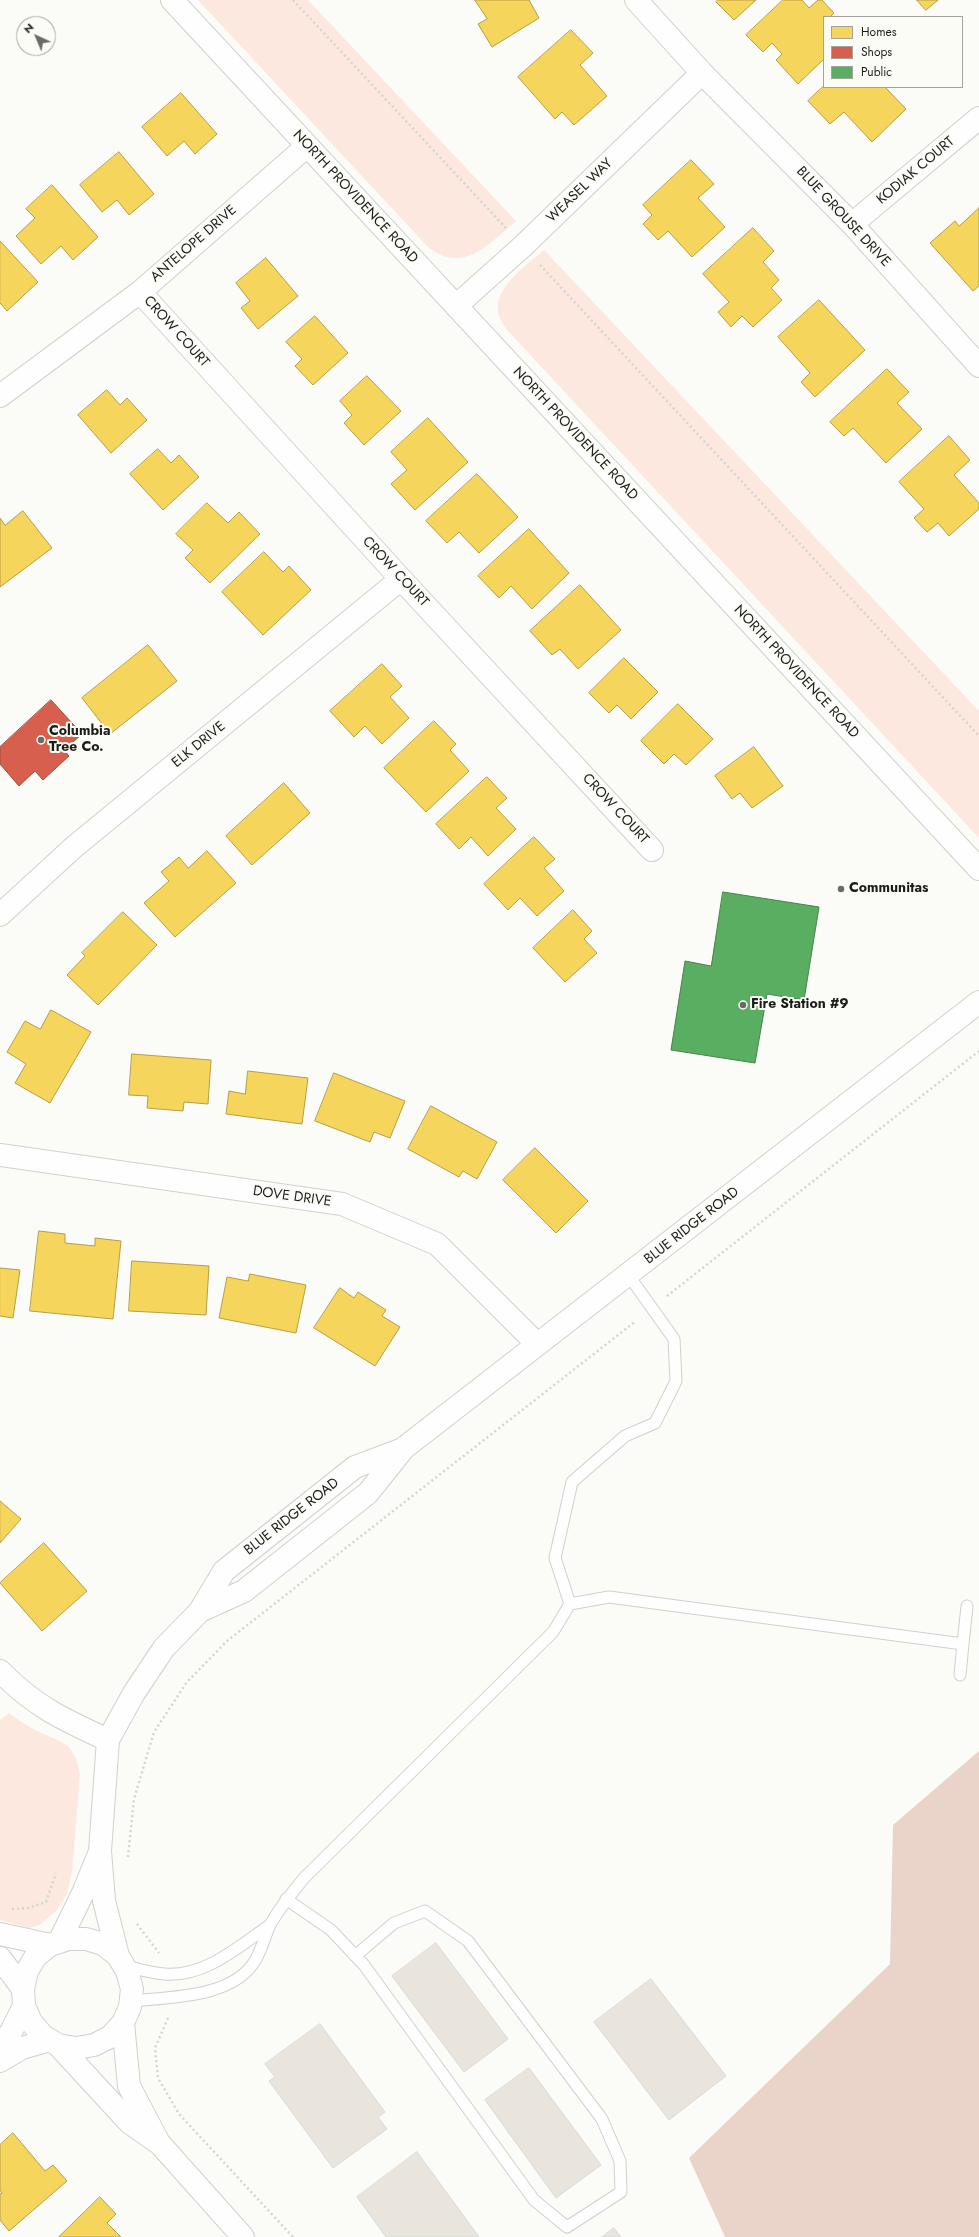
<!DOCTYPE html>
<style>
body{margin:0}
#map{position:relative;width:979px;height:2237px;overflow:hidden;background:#fbfbf8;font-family:Jost,sans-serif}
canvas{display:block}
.legend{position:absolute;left:823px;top:16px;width:140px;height:72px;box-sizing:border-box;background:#fcfcf7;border:1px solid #a2a29f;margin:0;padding:5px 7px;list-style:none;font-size:12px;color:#1c1c1b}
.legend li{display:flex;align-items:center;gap:8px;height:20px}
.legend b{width:20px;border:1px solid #a2a29f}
.north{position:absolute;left:16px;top:16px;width:40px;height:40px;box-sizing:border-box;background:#fcfcf7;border:1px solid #a2a29f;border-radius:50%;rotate:316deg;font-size:11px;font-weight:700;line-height:16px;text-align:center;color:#1c1c1b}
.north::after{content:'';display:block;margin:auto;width:14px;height:18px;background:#6a6a68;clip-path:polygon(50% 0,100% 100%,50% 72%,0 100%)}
</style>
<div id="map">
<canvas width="979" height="2237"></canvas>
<ul class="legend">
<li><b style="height:11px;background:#f6d55c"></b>Homes</li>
<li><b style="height:11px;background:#d6604d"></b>Shops</li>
<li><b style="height:11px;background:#5aae61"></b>Public</li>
</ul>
<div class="north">N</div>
</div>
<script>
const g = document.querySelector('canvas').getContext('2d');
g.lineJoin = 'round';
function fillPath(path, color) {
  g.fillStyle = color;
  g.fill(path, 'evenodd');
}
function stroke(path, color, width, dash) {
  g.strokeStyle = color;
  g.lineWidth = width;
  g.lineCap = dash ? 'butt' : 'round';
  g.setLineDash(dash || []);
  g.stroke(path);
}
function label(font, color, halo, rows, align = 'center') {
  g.font = font + ' Jost,sans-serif';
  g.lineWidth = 4;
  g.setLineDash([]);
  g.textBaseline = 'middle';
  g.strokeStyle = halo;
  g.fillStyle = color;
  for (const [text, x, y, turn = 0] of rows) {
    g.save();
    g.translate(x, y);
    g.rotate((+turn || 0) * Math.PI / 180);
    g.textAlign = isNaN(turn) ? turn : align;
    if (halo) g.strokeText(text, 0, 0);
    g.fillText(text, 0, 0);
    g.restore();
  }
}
fillPath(new Path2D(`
 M198,0H308L516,221C489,244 463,275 428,247Z
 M544,250L979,711V838L508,331C504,325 499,319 498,312C494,287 528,264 544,250Z
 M9,1713C16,1718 24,1724 32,1728C60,1744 73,1738 80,1774L72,1872L67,1894L57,1910L41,1924L29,1928L0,1920V1720Z`), '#fce8df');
fillPath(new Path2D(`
 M979,1751V2237H725L689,2158L890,1964L893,1825Z`), '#ead3c8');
const homes = new Path2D(`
 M475,0H529L539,18L492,47L478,24L487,19Z
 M718,0H756L734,20L716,2Z
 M783,0H802L809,8L818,0H822L834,13L830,17H824V59L798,84L776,60L782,54L772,43L763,52L746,35Z
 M917,0H938L926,10Z
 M571,30L593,53L580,65L607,96L574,125L562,112L555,119L518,77Z
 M824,86L885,87L906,109L872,142L844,112L830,124L808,101Z
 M181,93L217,134L195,154L184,141L167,156L142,127Z
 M119,152L154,194L129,215L117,200L102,212L80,185Z
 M691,160L714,184L698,198L725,227L692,257L668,231L658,240L643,224L652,215L643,205Z
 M52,185L98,237L73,260L61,246L41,264L16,236L35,218L26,209Z
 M979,208V286L973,291L930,243L955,221L959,226Z
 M753,228L774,251L763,262L779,280L771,288L782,300L753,327L742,316L731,327L718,312L729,302L703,274Z
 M0,241L38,282L7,311L0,303Z
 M266,258L298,296L258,329L241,308L250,301L236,283Z
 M819,300L865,350L815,397L801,382L810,373L778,337Z
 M315,316L348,353L313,385L295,366L302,359L286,342Z
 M887,369L909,392L897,403L922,429L886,463L853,428L844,436L830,422Z
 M367,376L401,411L364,445L344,423L352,415L340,401Z
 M107,390L120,405L127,398L147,420L111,453L78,415Z
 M428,418L468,462L415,510L391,484L407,470L391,452Z
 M949,436L970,460L954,475L979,503V509L949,536L938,523L927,532L914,518L924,509L899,482Z
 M158,449L171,463L179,455L199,477L163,510L130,474Z
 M477,474L518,517L479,553L459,532L447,543L426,521Z
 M207,503L228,523L239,512L260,534L210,583L185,558L193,550L176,534Z
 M23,511L52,548L0,587V518L5,525Z
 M529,529L569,573L532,609L511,586L499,598L478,576Z
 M264,552L283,572L289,566L311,590L263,635L222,592Z
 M580,585L621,630L578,669L560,649L552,655L530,631Z
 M148,645L177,681L110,734L82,698Z
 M624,658L658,692L631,719L617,705L609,713L589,693Z
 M382,664L402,686L390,697L409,718L382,744L365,726L354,737L330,711Z
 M678,704L713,739L686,765L674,754L664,764L641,741Z
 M434,721L456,744L450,750L469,771L426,812L384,768Z
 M754,747L783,786L752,808L740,793L732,799L715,776Z
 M487,777L507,798L496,808L516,829L488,856L471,837L459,849L436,824Z
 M284,783L310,813L252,865L226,836Z
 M534,837L555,859L544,868L564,891L537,916L520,898L508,910L484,884Z
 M207,851L236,883L175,937L144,903L169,881L161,872L179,857L188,868Z
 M573,910L592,931L584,939L597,953L565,982L533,948Z
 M123,912L157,945L98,1005L67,975L85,956L82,953Z
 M51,1010L91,1032L50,1103L15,1083L26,1064L7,1052L25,1021L40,1029Z
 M132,1054L211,1060L208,1104L184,1102L183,1111L147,1108L148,1096L129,1095Z
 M248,1071L308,1078L302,1124L226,1114L229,1091L245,1094Z
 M334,1073L405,1101L390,1138L374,1132L370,1142L315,1121Z
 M431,1106L497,1142L477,1179L463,1171L459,1177L408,1149Z
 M535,1148L588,1201L556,1233L503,1180Z
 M39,1231L65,1234V1243L95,1246V1238L121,1241L113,1319L30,1311Z
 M132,1261L209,1266L206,1315L129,1311Z
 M0,1268L20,1270L13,1318L0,1316Z
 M250,1274L306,1285L296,1333L219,1318L227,1277L248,1281Z
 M340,1288L354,1298L358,1292L386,1310L382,1316L400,1327L375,1366L314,1328Z
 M0,1501L21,1519L0,1543Z
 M44,1543L87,1591L42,1631L0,1583Z
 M13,2133L45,2171L53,2165L67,2181L9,2231L0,2220V2194L2,2193L0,2190V2145Z
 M100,2197L116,2214L107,2223L121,2237H59Z`);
fillPath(homes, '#f6d55c');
stroke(homes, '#b59e48', 1);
const shops = new Path2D(`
 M51,700L82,734L64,750L69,756L43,780L35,771L19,786L0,764V747Z`);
fillPath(shops, '#d6604d');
stroke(shops, '#9e4c3e', 1);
const public = new Path2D(`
 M723,892L819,907L804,1000L767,994L755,1063L671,1050L685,961L711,966Z`);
fillPath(public, '#5aae61');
stroke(public, '#47824c', 1);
const building = new Path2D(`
 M436,1943L508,2039L464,2072L392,1976Z
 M651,1979L726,2076L669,2120L594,2022Z
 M320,2024L385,2112L378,2117L387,2129L333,2168L269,2081L275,2077L265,2064Z
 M529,2068L601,2165L556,2198L485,2100Z
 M417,2152L479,2237H386L357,2197Z
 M614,2228L621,2237H602Z`);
fillPath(building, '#eae5dc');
stroke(building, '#d9d9d6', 1);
const lane = new Path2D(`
 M570,1604L609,1597L963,1644L967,1606
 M960,1675L963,1644
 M286,1899L331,1930L364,1965L534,2200L567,2227L621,2192L620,2161L602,2119L468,1941L425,1911L394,1923L355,1956
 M125,1966C137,1969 151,1973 164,1974C204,1978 239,1946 270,1925
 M131,2001C170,1997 235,1998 256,1959C262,1948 265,1936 270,1925C280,1907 292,1893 304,1878L553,1632L570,1604L555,1558L572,1482L625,1436L655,1423L676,1381L674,1339L629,1276`);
const street = new Path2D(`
 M636,0L702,73L852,224L979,366
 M852,224L979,118
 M140,292L401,579L652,850
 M456,306L523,246L702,73
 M0,396L140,292L307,146
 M0,915L74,847L401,579
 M0,1155L342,1204L437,1244L537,1344
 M0,1671C34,1706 64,1720 108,1740
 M0,1934L50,1945
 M0,1958L23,1989
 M0,2046L11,2032L24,2006
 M0,2061L22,2048L50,2040`);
const secondary = new Path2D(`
 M172,0L979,869
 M200,1611L244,1591L368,1493L404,1448L979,1002
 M59,1942L83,1893L99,1854
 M118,1956L103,1944L86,1939H68L50,1945L36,1956L27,1971L23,1989L24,2006L31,2022L43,2036L58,2045L76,2048L94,2045L110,2037L123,2023L130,2007L132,1989L127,1971L118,1956L104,1901L100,1851L108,1740L134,1693L164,1648L200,1611L224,1571L355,1467L403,1449
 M123,2023L129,2086L158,2141
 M58,2045L130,2123L160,2144L243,2237`);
stroke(lane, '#d0d0ce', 13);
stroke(street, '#d0d0ce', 24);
stroke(secondary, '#d0d0ce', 24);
stroke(new Path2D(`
 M293,0L506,228
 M540,265L979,736
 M667,1296L979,1051
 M128,1857L134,1799L154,1732L187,1682L227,1641L636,1321
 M12,1909L28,1908L46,1902L56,1873
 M137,1924L159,1953
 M168,2018L155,2048L158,2078L179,2114L293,2237`), '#d4d4d3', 2.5, [2, 3]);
stroke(lane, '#fefefe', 11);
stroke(street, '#fefefe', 22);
stroke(secondary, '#fefefe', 22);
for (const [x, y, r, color] of [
 [41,740,4,"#6a6a68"],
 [841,889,4,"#6a6a68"],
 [743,1005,4,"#6a6a68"]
]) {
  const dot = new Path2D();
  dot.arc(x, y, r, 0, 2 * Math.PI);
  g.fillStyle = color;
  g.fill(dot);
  stroke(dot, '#fcfcf7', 1.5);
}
label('14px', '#1c1c1b', '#fcfcf7', [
 ["KODIAK COURT",916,171,-40],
 ["WEASEL WAY",580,191,-44],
 ["NORTH PROVIDENCE ROAD",355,197,47],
 ["BLUE GROUSE DRIVE",843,217,47],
 ["ANTELOPE DRIVE",194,244,-41],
 ["CROW COURT",176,332,48],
 ["NORTH PROVIDENCE ROAD",575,434,47],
 ["CROW COURT",395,572,47],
 ["NORTH PROVIDENCE ROAD",796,672,47],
 ["ELK DRIVE",199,745,-39],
 ["CROW COURT",615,809,47],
 ["DOVE DRIVE",292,1197,8],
 ["BLUE RIDGE ROAD",692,1226,-38],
 ["BLUE RIDGE ROAD",292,1517,-38]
]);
label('bold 14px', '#1c1c1b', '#fcfcf7', [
 ["Columbia",49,732],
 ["Tree Co.",49,748],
 ["Communitas",849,889],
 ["Fire Station #9",751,1005]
], 'left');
</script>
